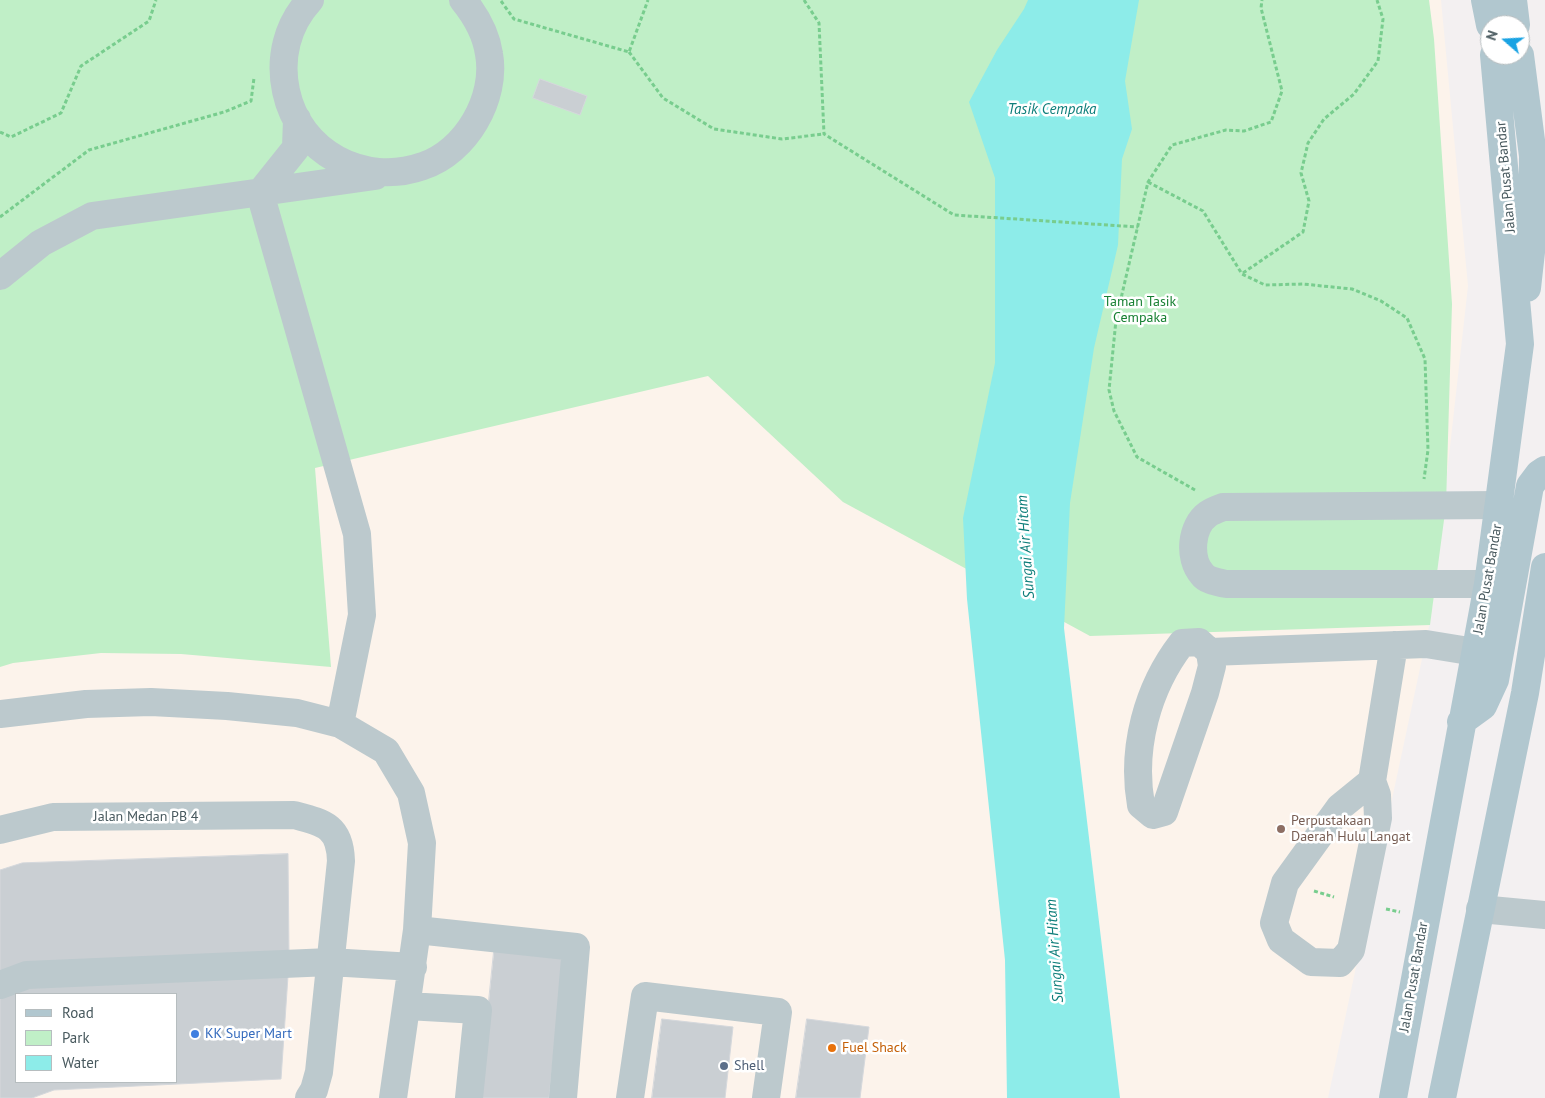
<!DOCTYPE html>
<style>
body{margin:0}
#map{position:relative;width:1545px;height:1098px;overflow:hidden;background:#f3f0f1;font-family:"PT Sans",sans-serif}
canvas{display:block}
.legend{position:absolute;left:15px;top:993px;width:162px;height:90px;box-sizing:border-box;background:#fff;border:1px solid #b6bdbf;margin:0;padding:6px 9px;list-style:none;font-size:15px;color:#48595e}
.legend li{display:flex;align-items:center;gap:10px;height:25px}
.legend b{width:25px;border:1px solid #b6bdbf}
.north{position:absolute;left:1480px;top:15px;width:50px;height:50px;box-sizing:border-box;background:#fff;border:1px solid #b6bdbf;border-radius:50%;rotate:289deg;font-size:14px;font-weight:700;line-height:20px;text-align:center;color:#48595e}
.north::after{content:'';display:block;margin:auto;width:18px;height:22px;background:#1aa3e3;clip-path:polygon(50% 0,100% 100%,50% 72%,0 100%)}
</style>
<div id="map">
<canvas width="1545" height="1098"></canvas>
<ul class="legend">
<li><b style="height:6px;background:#b1c7cf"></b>Road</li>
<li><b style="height:14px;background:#c0efc7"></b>Park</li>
<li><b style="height:14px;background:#8dece9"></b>Water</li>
</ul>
<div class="north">N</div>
</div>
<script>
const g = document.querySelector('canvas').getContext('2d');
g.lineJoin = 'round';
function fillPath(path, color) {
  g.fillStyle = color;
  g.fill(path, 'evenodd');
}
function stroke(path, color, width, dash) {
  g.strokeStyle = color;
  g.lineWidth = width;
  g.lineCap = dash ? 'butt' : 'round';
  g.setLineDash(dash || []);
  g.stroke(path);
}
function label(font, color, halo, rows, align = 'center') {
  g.font = font + ' "PT Sans",sans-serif';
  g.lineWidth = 5;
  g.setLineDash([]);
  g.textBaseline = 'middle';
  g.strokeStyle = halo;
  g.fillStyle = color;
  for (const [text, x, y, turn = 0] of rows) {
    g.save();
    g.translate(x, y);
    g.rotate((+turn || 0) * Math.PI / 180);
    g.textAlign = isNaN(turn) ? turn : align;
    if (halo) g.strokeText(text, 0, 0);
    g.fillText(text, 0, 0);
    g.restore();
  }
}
fillPath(new Path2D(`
 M0,0H1441L1468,286L1431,617L1328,1098H0ZM16,994H176V1082H16Z`), '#fcf3eb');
fillPath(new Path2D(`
 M0,0H1429L1434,39L1452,304L1446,505L1430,625L1090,636L843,502L708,376L315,468L331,667L181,654L101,653L13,663L0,667Z`), '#c0efc7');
fillPath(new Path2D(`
 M1028,0H1139L1125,81L1132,129L1122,159L1118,245L1094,348L1070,503L1064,628L1120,1098H1007L1005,960L967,599L963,518L995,363V178L969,102L997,50L1024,9Z`), '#8dece9');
const building = new Path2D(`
 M540,79L587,96L580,115L533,98Z
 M288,854L289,956L0,979V870L22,863Z
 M495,942L565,949L549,1098H479Z
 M288,976L281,1079L54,1090L32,1098H0V996L34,982ZM16,994H176V1082H16Z
 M662,1019L733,1027L725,1098H652Z
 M807,1019L869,1027L860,1098H796Z`);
fillPath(building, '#cacfd3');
stroke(building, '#d5d8dc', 1);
stroke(new Path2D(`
 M804,0L819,23L824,134L954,215L1138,227
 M501,1L514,19L629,52L648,0
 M629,52L663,98L714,129L782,139L824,134
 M0,132L11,137L61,113L81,66L149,21L156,0
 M1148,182L1203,211L1242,274L1265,285L1303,284L1352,289L1381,301L1407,318L1425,359L1428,450L1424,479
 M0,217L89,150L224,112L251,101L254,78
 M1243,273L1303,232L1309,201L1301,173L1308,143L1324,119L1354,94L1378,61L1383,19L1377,0
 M1195,490L1137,457L1114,411L1109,390L1116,320L1148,182L1172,145L1226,130L1244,131L1271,122L1282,91L1261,8L1262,0
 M1314,891L1334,897
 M1386,909L1400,912`), '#78cd8e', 3, [4, 2.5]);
stroke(new Path2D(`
 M310,0C287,25 279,58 286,91C299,153 364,187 423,166C466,152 497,98 489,54C486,33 476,16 463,0
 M260,193L357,534L362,615L340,724
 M260,193L296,148L297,119
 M0,276L41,243L92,216L375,176
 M1488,584H1226C1218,582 1207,581 1202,574C1188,558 1191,526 1208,514C1212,511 1218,509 1223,507L1500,505
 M1210,652L1212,666L1205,693L1164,812L1153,815L1141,805C1131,749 1147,688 1182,643L1199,642L1210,652L1426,644L1475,652
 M0,714L86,704L151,702L227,706L297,713L340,724L386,751L411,793L422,843L417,930L393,1098
 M1372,781L1340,807L1285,883L1274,923L1281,940L1311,962L1340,963L1351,950L1378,818L1377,795L1372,781L1394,645
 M0,830L53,817L294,815C324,823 340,826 341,861L319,1072L314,1090L309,1098
 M1480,909L1545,915
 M417,930L576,947L563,1098
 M0,985L27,975L330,962L413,967
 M407,1006L478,1010L469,1098
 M630,1098L645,996L778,1012L766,1098`), '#bcc9cd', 28);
stroke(new Path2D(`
 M1485,0L1490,25
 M1513,0L1516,25
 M1520,55L1533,156L1532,243L1527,288
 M1461,722L1483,706L1495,680L1530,486L1539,474L1545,470
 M1393,1098L1488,584L1520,344L1494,55
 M1442,1098L1525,693L1545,567`), '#b1c7cf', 28);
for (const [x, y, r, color] of [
 [1281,829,5,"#8d6e63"],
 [195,1034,5,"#3f7fe0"],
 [832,1048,5,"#e8710a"],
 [724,1066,5,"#5c6f8a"]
]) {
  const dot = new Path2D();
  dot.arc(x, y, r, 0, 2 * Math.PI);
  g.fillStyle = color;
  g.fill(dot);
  stroke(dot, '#fff', 2);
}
label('14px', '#48595e', '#fff', [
 ["Jalan Pusat Bandar",1506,177,-95],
 ["Jalan Pusat Bandar",1488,579,-80],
 ["Jalan Medan PB 4",146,817],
 ["Jalan Pusat Bandar",1414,977,-80]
]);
label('14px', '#188033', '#fff', [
 ["Taman Tasik",1140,302],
 ["Cempaka",1140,318]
]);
label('14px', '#785e54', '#fff', [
 ["Perpustakaan",1291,821],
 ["Daerah Hulu Langat",1291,837]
], 'left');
label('14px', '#366cbe', '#fff', [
 ["KK Super Mart",205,1034]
], 'left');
label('14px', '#c56008', '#fff', [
 ["Fuel Shack",842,1048]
], 'left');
label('14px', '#4e5e75', '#fff', [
 ["Shell",734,1066]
], 'left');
label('italic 15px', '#0e7e7a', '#fff', [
 ["Tasik Cempaka",1052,110],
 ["Sungai Air Hitam",1026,547,-94],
 ["Sungai Air Hitam",1055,951,-94]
]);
</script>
